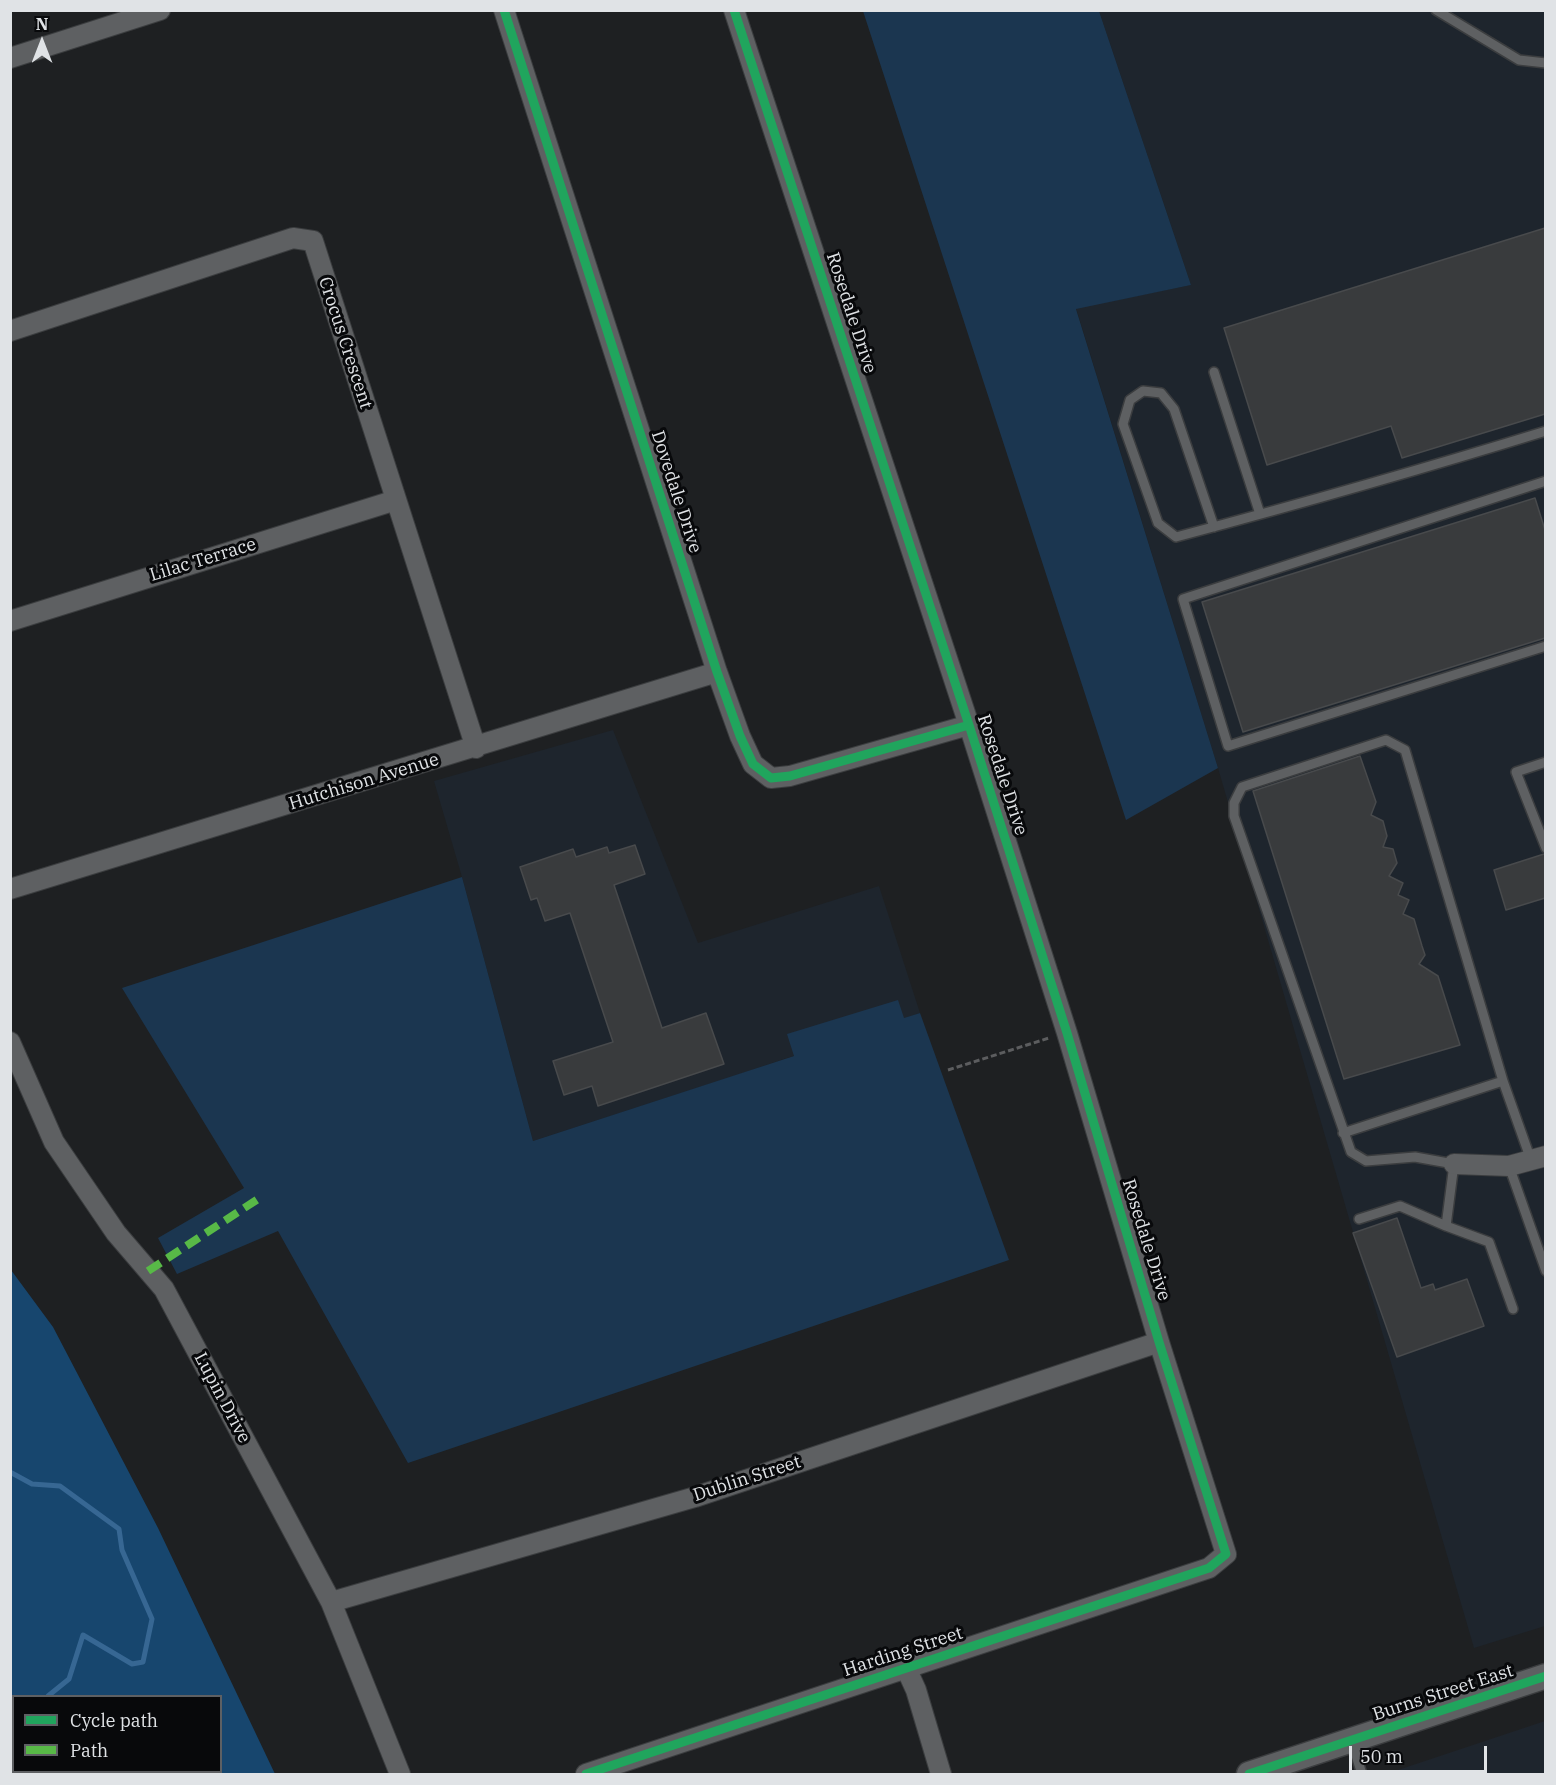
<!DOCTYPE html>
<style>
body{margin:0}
#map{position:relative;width:1556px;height:1785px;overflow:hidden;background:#1e2022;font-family:"IBM Plex Serif",serif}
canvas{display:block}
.frame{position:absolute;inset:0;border:12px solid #e0e3e6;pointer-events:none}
.legend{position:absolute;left:12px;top:1695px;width:210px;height:78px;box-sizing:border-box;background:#08090b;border:2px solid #5e6063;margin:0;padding:8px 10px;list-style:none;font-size:18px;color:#e0e3e6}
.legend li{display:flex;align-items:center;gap:12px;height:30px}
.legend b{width:30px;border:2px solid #5e6063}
.north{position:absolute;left:12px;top:12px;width:60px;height:60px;-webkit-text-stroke:4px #08090b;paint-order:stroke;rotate:0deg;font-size:16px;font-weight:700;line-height:24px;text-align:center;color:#e0e3e6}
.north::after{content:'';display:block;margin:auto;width:21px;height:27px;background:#e0e3e6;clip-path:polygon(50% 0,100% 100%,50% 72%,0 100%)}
.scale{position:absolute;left:1349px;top:1746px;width:138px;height:27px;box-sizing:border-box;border:3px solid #e0e3e6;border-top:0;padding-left:8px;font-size:18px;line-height:21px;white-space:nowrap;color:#e0e3e6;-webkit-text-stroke:4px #08090b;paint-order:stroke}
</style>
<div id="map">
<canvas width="1556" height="1785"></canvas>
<div class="frame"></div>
<ul class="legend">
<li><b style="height:8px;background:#20a55d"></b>Cycle path</li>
<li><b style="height:8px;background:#58b947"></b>Path</li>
</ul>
<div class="north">N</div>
<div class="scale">50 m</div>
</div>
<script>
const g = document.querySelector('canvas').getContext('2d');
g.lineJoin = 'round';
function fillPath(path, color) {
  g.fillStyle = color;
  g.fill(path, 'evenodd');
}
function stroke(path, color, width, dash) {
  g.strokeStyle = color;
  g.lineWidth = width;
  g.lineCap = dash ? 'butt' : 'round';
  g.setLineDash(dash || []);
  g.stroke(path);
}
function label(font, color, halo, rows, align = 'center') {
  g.font = font + ' "IBM Plex Serif",serif';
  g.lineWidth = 6;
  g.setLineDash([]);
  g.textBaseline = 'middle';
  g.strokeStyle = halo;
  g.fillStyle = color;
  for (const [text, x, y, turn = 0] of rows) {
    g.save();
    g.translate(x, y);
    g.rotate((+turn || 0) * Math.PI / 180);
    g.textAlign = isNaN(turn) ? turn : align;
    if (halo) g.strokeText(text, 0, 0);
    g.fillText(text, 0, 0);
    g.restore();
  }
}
fillPath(new Path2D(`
 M1099,11H1545V1626L1474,1648L1218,768L1076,308L1191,285Z
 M613,730L698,943L879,886L920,1013L743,1073L533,1141L462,877L434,781Z
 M1545,1721V1774H1386Z`), '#1e252d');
fillPath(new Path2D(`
 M863,11H1099L1191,285L1076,309L1218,768L1126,820Z
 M462,877L533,1141L794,1056L787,1034L898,1000L904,1018L920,1013L1009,1260L408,1463L278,1231L177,1274L158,1238L244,1188L122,988Z`), '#1b3650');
fillPath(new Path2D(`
 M11,1270L53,1327L158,1528L275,1774H35L33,1772H220V1696H14L13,1733L11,1728Z`), '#17466e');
stroke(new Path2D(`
 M10,1472L32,1484L60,1486L119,1529L122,1550L152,1619L143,1662L132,1664L83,1635L69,1679L48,1696
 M105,1772L109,1774`), '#376793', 5);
const building = new Path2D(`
 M1545,228V414L1402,458L1391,426L1267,465L1224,328Z
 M1535,498L1545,530V638L1243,732L1202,602Z
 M1360,756L1376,802L1371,815L1383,821L1387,836L1383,847L1393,849L1397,863L1389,876L1403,883L1398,895L1409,900L1403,914L1414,919L1422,946L1425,955L1419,964L1438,976L1460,1045L1344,1079L1253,791Z
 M635,845L645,874L614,885L662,1028L706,1013L724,1064L598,1106L592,1086L564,1095L553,1061L613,1042L570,913L545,921L537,898L531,900L520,867L573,849L576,857L607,847L609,853Z
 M1544,854L1545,855V898L1506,910L1494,870Z
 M1397,1218L1421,1288L1433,1284L1435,1290L1467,1279L1484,1326L1397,1357L1353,1233Z`);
fillPath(building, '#393b3d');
stroke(building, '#484a4c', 1.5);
const service = new Path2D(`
 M1436,10L1519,60L1546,63
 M1214,372L1260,514
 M1546,481L1183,599L1228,746L1546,646
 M1214,527L1174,409L1161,393L1143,391L1130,400L1123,424L1158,523L1176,537C1300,504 1423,469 1546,431
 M1546,762L1516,772L1546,848
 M1343,1133L1503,1081L1531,1160
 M1509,1166L1546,1271
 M1359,1219L1400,1206L1446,1226L1454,1164L1415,1157L1366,1161L1351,1152L1234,816V803L1242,787L1386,740L1405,750L1503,1081
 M1446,1226L1489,1242L1513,1309
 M1352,1743L1362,1774`);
const minor = new Path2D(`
 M504,10L717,672L740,736L753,764L771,778L790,776L969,725
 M10,58L160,10
 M10,331L293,238L313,241L476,748
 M10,621L396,500
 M10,889L717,672
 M10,1042L54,1142L116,1233L164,1289L331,1602L400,1774
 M1454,1164L1509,1166L1546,1156
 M331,1602L695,1497L1159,1342
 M906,1668L916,1690L941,1774
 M586,1774L1209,1568L1226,1554L1159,1342L1067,1033L969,725L734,10`);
const tertiary = new Path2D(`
 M1249,1774L1546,1676`);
stroke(service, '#3b3d3f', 12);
stroke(minor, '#3b3d3f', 22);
stroke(tertiary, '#3b3d3f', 27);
stroke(new Path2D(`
 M948,1070L1049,1038`), '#5c5d5f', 3, [6, 3]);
stroke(service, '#5e6062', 9);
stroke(minor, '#5e6062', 20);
stroke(tertiary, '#5e6062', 24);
stroke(new Path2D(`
 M148,1271L258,1199`), '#58b947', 8, [15, 8]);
stroke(new Path2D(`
 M504,10L717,672L740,736L753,764L771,778L790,776L969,725
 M586,1774L1209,1568L1226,1554L1159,1342L1067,1033L969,725L734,10
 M1249,1774L1546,1676`), '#20a55d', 9);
label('18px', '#e0e3e6', '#08090b', [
 ["Rosedale Drive",851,313,72],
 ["Crocus Crescent",345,343,72],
 ["Dovedale Drive",676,492,72],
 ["Lilac Terrace",203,560,-17],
 ["Rosedale Drive",1002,775,72],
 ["Hutchison Avenue",364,782,-17],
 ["Rosedale Drive",1146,1240,73],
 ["Lupin Drive",222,1398,62],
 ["Dublin Street",747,1479,-18],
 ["Harding Street",903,1652,-18],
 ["Burns Street East",1443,1693,-18]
]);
</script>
